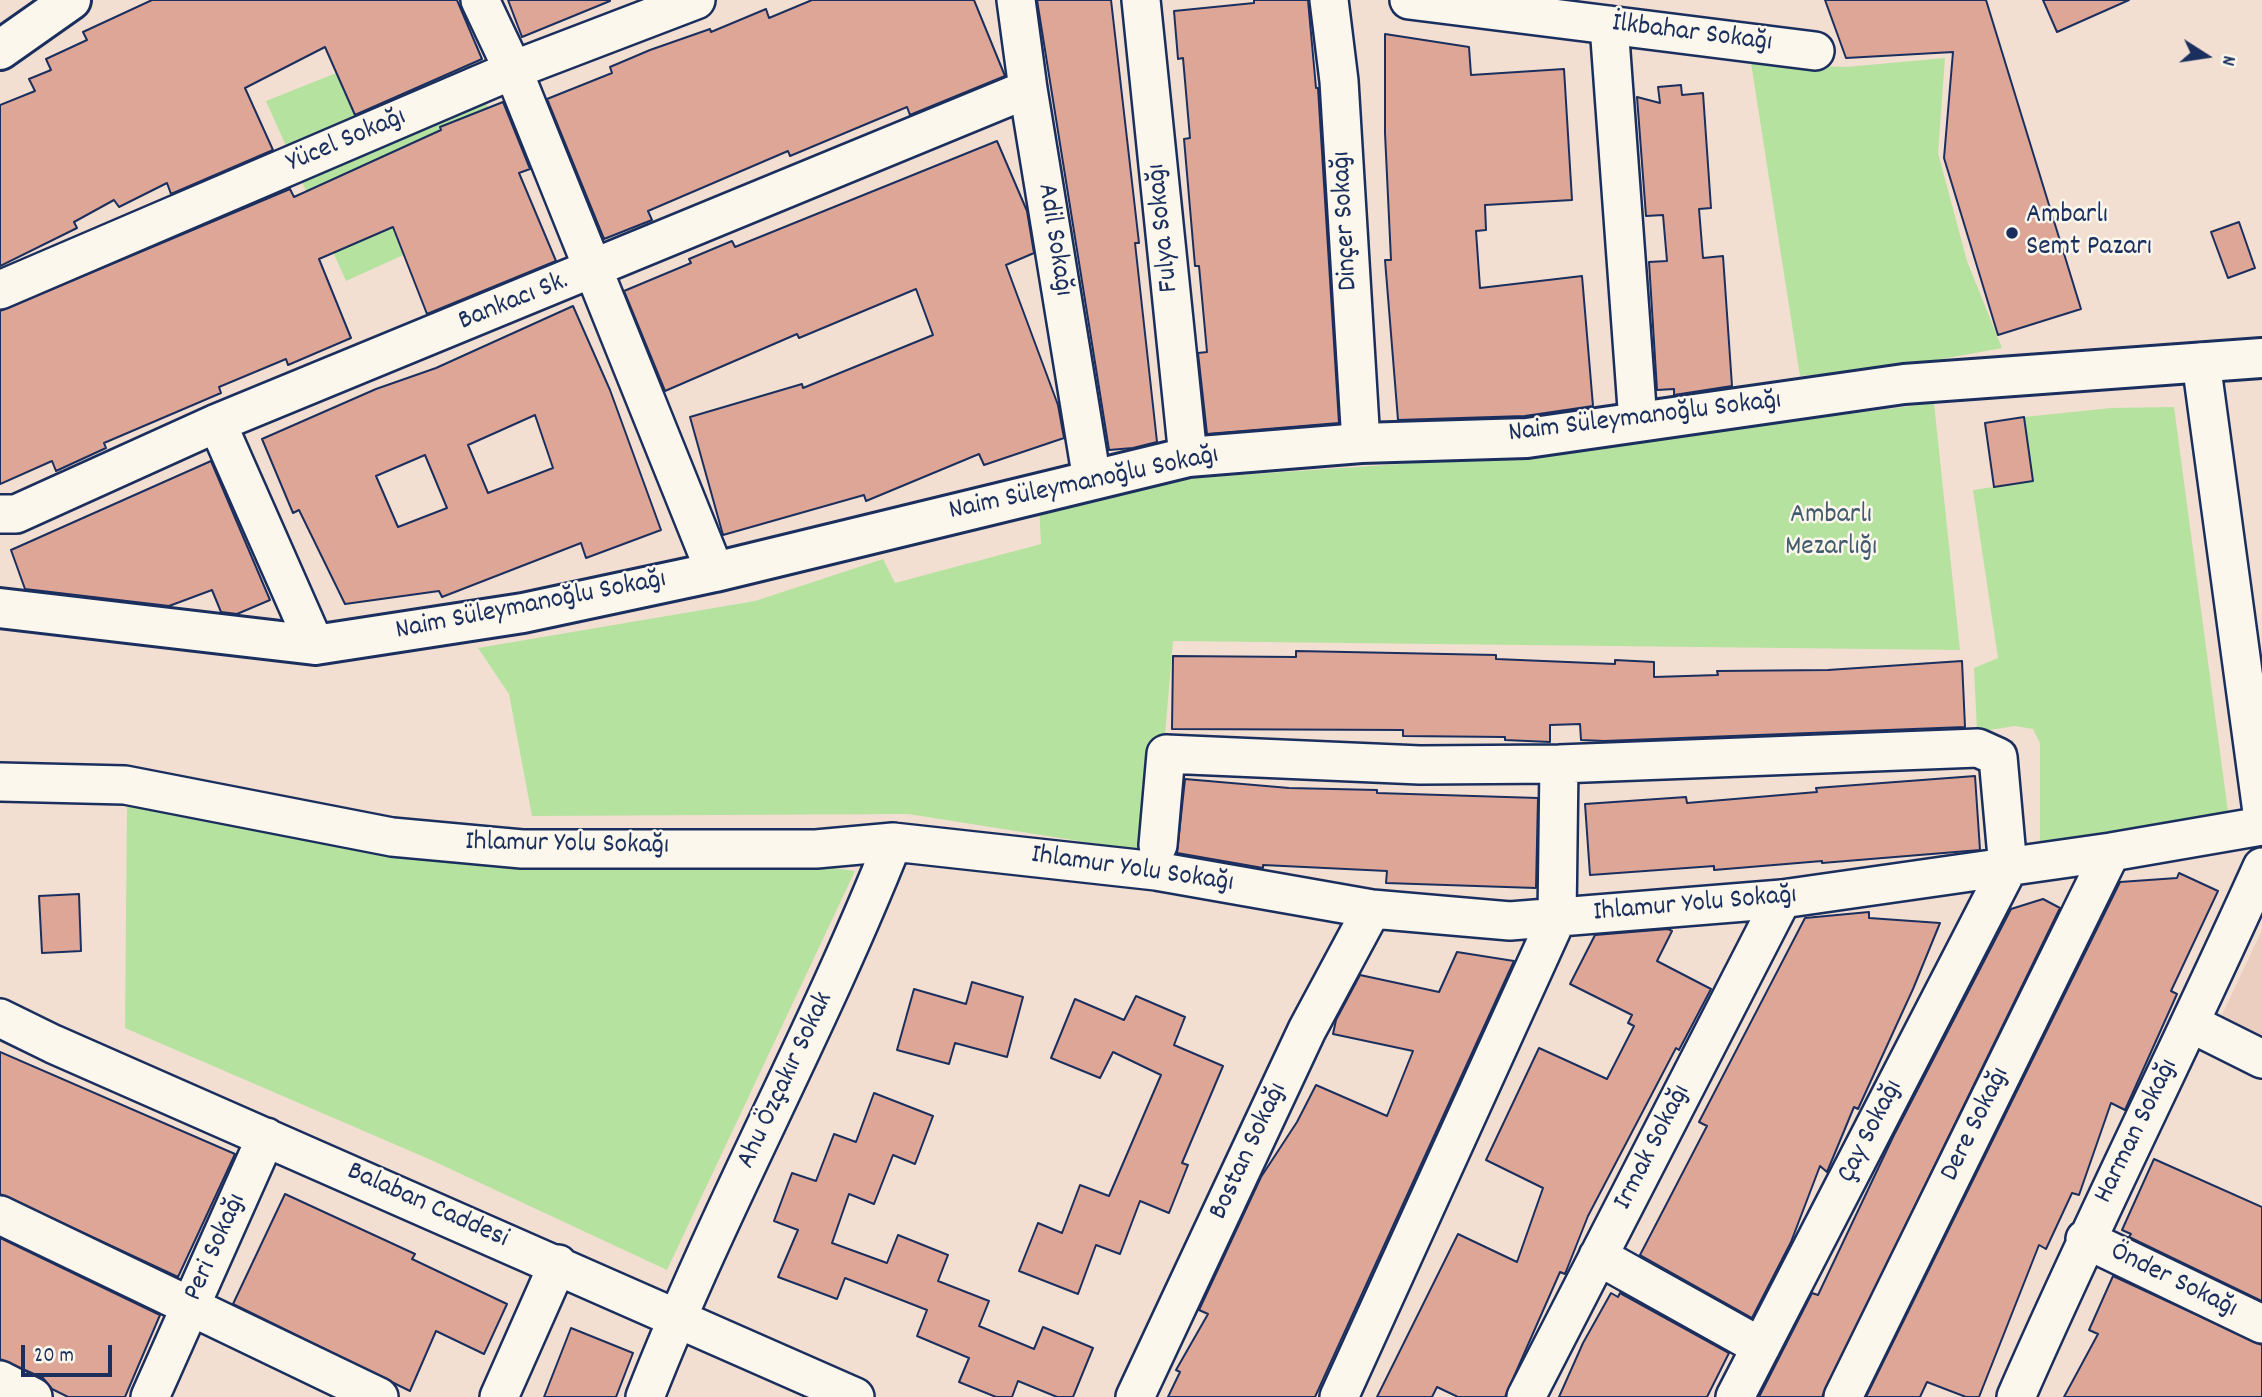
<!DOCTYPE html>
<meta charset="utf-8">
<style>
body{margin:0}
#map{position:relative;width:2262px;height:1397px;overflow:hidden;background:#f2dfd2;font-family:Dekko,sans-serif}
canvas{display:block}
.north{position:absolute;left:2171px;top:21px;width:70px;height:70px;-webkit-text-stroke:5px #fbf7ec;paint-order:stroke;rotate:102deg;font-size:19px;font-weight:700;line-height:28px;text-align:center;color:#1b2f5e}
.north::after{content:'';display:block;margin:auto;width:24px;height:32px;background:#1b2f5e;clip-path:polygon(50% 0,100% 100%,50% 72%,0 100%)}
.scale{position:absolute;left:21px;top:1345px;width:91px;height:32px;box-sizing:border-box;border:4px solid #1b2f5e;border-top:0;padding-left:9px;font-size:21px;line-height:24px;white-space:nowrap;color:#1b2f5e;-webkit-text-stroke:5px #fbf7ec;paint-order:stroke}
</style>
<div id="map">
<canvas width="2262" height="1397"></canvas>
<div class="north">N</div>
<div class="scale">20 m</div>
</div>
<script>
const g = document.querySelector('canvas').getContext('2d');
g.lineJoin = 'round';
function fillPath(path, color) {
  g.fillStyle = color;
  g.fill(path, 'evenodd');
}
function stroke(path, color, width, dash) {
  g.strokeStyle = color;
  g.lineWidth = width;
  g.lineCap = dash ? 'butt' : 'round';
  g.setLineDash(dash || []);
  g.stroke(path);
}
function label(font, color, halo, rows, align = 'center') {
  g.font = font + ' Dekko,sans-serif';
  g.lineWidth = 5;
  g.setLineDash([]);
  g.textBaseline = 'middle';
  g.strokeStyle = halo;
  g.fillStyle = color;
  for (const [text, x, y, turn = 0] of rows) {
    g.save();
    g.translate(x, y);
    g.rotate((+turn || 0) * Math.PI / 180);
    g.textAlign = isNaN(turn) ? turn : align;
    if (halo) g.strokeText(text, 0, 0);
    g.fillText(text, 0, 0);
    g.restore();
  }
}
fillPath(new Path2D(`
 M2262,930V1042L2220,1019Z`), '#eccec0');
fillPath(new Path2D(`
 M452,27L529,198L346,281L266,101Z
 M1945,58L1938,153L1967,261L2002,348L1887,369L1800,376L1751,63L1846,67Z
 M1934,403L1960,650L1173,641L1155,853L908,814L532,816L509,694L478,648L755,601L883,559L895,583L1041,544L1039,505L1195,478L1533,455Z
 M2174,407L2228,812L2040,849V743L2033,729L2015,726L1977,732L1974,668L1998,658L1973,490L2033,481L2024,417L2111,408Z
 M127,803L490,864L833,868L855,871L667,1270L431,1160L125,1028Z`), '#b6e29f');
const building = new Path2D(`
 M152,0H457L482,59L355,115L325,47L245,88L273,150L171,194L167,183L119,207L114,200L74,222L77,228L0,266V105L35,91L29,79L51,70L46,59L87,40L83,32Z
 M508,0H610V1L522,37Z
 M812,0H974L1005,76L910,115L907,107L790,156L788,151L648,211L652,220L604,239L547,99L612,73L610,67L650,50L710,29L711,32L766,9L769,18Z
 M1037,0H1111L1139,243H1135L1157,442L1133,448L1109,450Z
 M1254,0H1308L1316,88H1318L1339,423L1207,434L1198,353L1207,352L1199,266H1195L1184,139L1190,138L1183,58L1178,59L1174,11L1254,3Z
 M1825,0H1986L2081,309L1998,335L1944,158L1953,52L1846,58Z
 M2043,0H2129L2057,32Z
 M1385,34L1469,47L1471,75L1564,69L1572,200L1485,205L1486,230L1476,231L1480,288L1582,276L1593,406L1525,416L1398,420L1385,260H1391L1385,133Z
 M1681,85L1682,95L1703,93L1711,208L1699,209L1703,258L1723,256L1732,386L1674,395V389L1657,390L1649,262L1667,261L1663,215L1646,216L1637,97L1660,103L1658,87Z
 M503,102L530,169L519,173L556,261L427,314L393,227L319,259L351,338L288,365L286,359L219,387L221,393L104,443L106,448L56,471L52,461L0,484V311L290,189L294,197L441,130L440,127Z
 M997,141L1027,211L1034,253L1006,265L1058,405L1064,438L984,465L979,454L866,501L864,495L723,535L690,417L802,384L803,388L933,335L916,289L799,338L797,334L665,391L624,291L691,263L689,259L732,241L735,247Z
 M2239,222L2255,268L2228,278L2211,232Z
 M573,306L610,390L661,530L586,558L581,543L442,597L439,591L345,604L299,510L293,513L262,439L376,389L436,368ZM535,415L553,468L488,493L468,445ZM425,455L447,508L398,527L376,476Z
 M2024,417L2033,481L1994,487L1985,423Z
 M211,461L270,600L237,614L221,612L212,590L169,606L25,589L11,550Z
 M1296,651L1496,655V659L1615,664V660L1654,662V677L1718,675L1717,671L1828,670L1962,661L1965,727L1604,741L1581,740L1580,724L1550,725V742L1505,740V737L1403,736V730L1172,729L1173,656L1296,657Z
 M1975,776L1980,850L1822,863V861L1714,870V866L1590,875L1585,804L1686,797L1687,803L1817,792L1816,788Z
 M1185,779L1289,788L1377,790V793L1538,798L1536,888L1386,883L1387,871L1263,865V868L1177,853Z
 M2179,873L2218,891L2171,991L2177,994L2125,1110L2111,1103L2079,1195L2072,1193L2046,1249L2039,1245L1979,1397H1966L1927,1382L1920,1397H1866L2120,882L2177,878Z
 M79,894L81,951L42,953L39,896Z
 M2043,899L2060,908L1822,1397H1759L1812,1293L1818,1295L1893,1137L2011,909Z
 M1869,912V918L1940,923L1913,989L1858,1109L1854,1107L1827,1172L1820,1166L1791,1242L1752,1318L1640,1255L1707,1126L1699,1122L1805,918Z
 M1668,929L1672,931L1657,961L1711,989L1679,1050L1676,1048L1588,1216L1565,1274L1560,1272L1505,1397H1458L1437,1387L1432,1397H1377L1458,1234L1517,1262L1543,1188L1486,1160L1539,1048L1607,1079L1634,1026L1628,1023L1632,1015L1570,984L1595,935Z
 M1457,952L1514,961L1315,1397H1168L1180,1372L1176,1370L1208,1314L1199,1310L1261,1177L1297,1122L1316,1085L1387,1116L1413,1051L1333,1034L1336,1020L1360,975L1439,992Z
 M972,982L1023,997L1007,1057L955,1043L949,1064L897,1050L914,989L966,1004Z
 M1136,996L1185,1017L1174,1045L1223,1066L1182,1163L1188,1165L1169,1213L1140,1201L1120,1254L1096,1245L1078,1294L1019,1271L1038,1223L1062,1233L1080,1185L1109,1196L1161,1075L1113,1052L1100,1078L1051,1058L1075,999L1124,1020Z
 M0,1052L235,1154L178,1277L0,1194Z
 M874,1093L933,1116L915,1164L893,1155L874,1204L849,1194L832,1243L887,1263L898,1235L948,1255L938,1281L989,1301L979,1326L1034,1349L1043,1327L1093,1348L1073,1397H1057L1018,1381L1012,1397H996L959,1382L969,1358L917,1336L927,1310L845,1278L837,1299L778,1277L798,1230L774,1221L792,1173L816,1181L834,1134L856,1142Z
 M2154,1159L2262,1207V1301L2129,1237L2131,1234L2122,1230Z
 M285,1194L415,1254L412,1259L507,1304L484,1354L436,1331L410,1391L233,1304Z
 M0,1238L160,1315L125,1397H68L52,1389L43,1378L0,1359Z
 M2113,1276L2262,1345V1397H2064L2098,1334L2089,1330Z
 M1611,1293L1618,1297L1620,1293L1729,1353L1707,1397H1559L1583,1343Z
 M571,1328L633,1353L616,1397H544Z`);
fillPath(building, '#dea697');
stroke(building, '#1b2f5e', 2);
const minor = new Path2D(`
 M480,0L513,70L715,572
 M1016,0L1028,89L1092,480
 M1141,0L1188,457
 M1329,0L1339,81L1361,443
 M1409,0L1815,51
 M1609,25L1638,422
 M0,290L513,70L696,0
 M2201,362L2262,812
 M217,423L315,645
 M0,514H16L217,423L1028,89
 M0,782L125,785L392,837L522,849H816L893,842L1156,871L1372,909L1510,921L1782,899L2111,852L2262,826
 M1158,845L1166,754L1420,765L1559,764L1978,748L1998,757L2008,868L1735,1397
 M0,1018L53,1044L855,1397
 M2192,1024L2262,1059
 M0,1215L379,1397
 M2085,1239L2262,1324
 M1598,1256L1761,1347
 M0,1380L33,1397
 M150,1397L266,1137
 M499,1397L558,1264
 M645,1397C719,1208 818,1031 893,842
 M1135,1397L1307,1030L1372,909
 M1339,1397L1557,918L1559,764
 M1526,1397L1782,899
 M1843,1397L2111,852
 M2016,1397C2094,1218 2182,1045 2262,867`);
const major = new Path2D(`
 M0,50L71,0
 M0,608L315,645L523,613L715,572L1188,457L1361,443L1527,438L1904,384L2262,358`);
stroke(minor, '#1b2f5e', 42);
stroke(major, '#1b2f5e', 44);
stroke(minor, '#fbf7ec', 37);
stroke(major, '#fbf7ec', 38);
for (const [x, y, r, color] of [
 [2012,233,7,"#1b2f5e"]
]) {
  const dot = new Path2D();
  dot.arc(x, y, r, 0, 2 * Math.PI);
  g.fillStyle = color;
  g.fill(dot);
  stroke(dot, '#fbf7ec', 2.5);
}
label('28px', '#1b2f5e', '#fbf7ec', [
 ["İlkbahar Sokağı",1692,35,7],
 ["Yücel Sokağı",347,142,-23],
 ["Dinçer Sokağı",1347,221,-93],
 ["Fulya Sokağı",1165,228,-96],
 ["Adil Sokağı",1053,240,81],
 ["Bankacı Sk.",514,303,-22],
 ["Naim Süleymanoğlu Sokağı",1645,419,-7],
 ["Naim Süleymanoğlu Sokağı",1084,485,-12],
 ["Naim Süleymanoğlu Sokağı",531,607,-11],
 ["Ihlamur Yolu Sokağı",567,846,1],
 ["Ihlamur Yolu Sokağı",1132,871,8],
 ["Ihlamur Yolu Sokağı",1695,906,-5],
 ["Ahu Özçakır Sokak",787,1081,-65],
 ["Dere Sokağı",1977,1125,-64],
 ["Çay Sokağı",1872,1132,-63],
 ["Harman Sokağı",2138,1132,-64],
 ["Irmak Sokağı",1654,1148,-63],
 ["Bostan Sokağı",1250,1152,-65],
 ["Balaban Caddesi",427,1207,24],
 ["Peri Sokağı",217,1248,-66],
 ["Önder Sokağı",2173,1282,26]
]);
label('28px', '#1b2f5e', '#fbf7ec', [
 ["Ambarlı",2026,217],
 ["Semt Pazarı",2026,249]
], 'left');
label('28px', '#425c6e', '#fbf7ec', [
 ["Ambarlı",1831,517],
 ["Mezarlığı",1831,549]
]);
</script>
